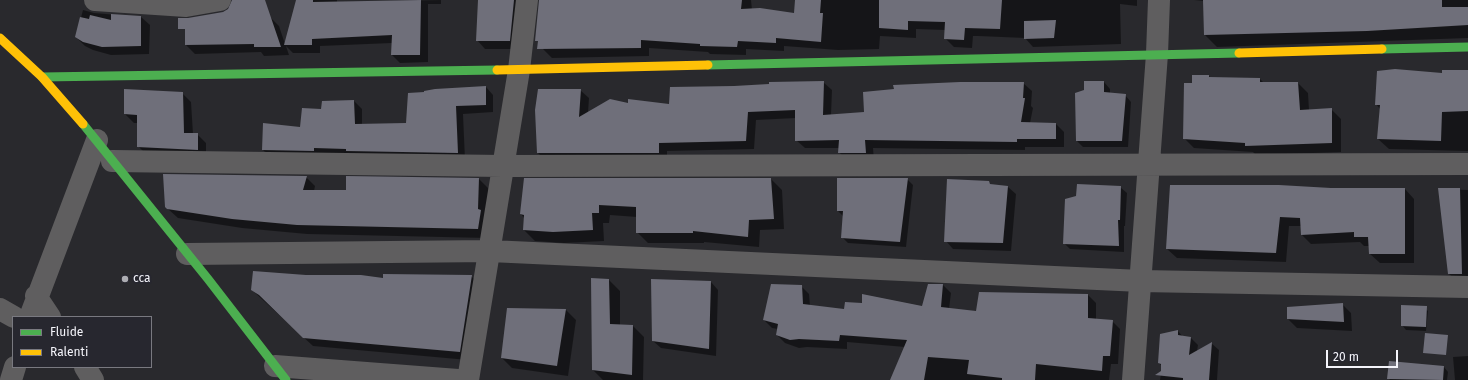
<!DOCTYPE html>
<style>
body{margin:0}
#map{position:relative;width:1468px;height:380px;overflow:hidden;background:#29292d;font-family:"Fira Sans",sans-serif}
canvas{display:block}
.legend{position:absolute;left:12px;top:316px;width:140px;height:52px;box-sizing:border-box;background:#27272f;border:1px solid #797980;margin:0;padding:5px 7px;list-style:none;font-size:12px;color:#f4f4fa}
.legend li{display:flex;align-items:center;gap:8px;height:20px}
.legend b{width:20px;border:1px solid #797980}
.scale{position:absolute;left:1326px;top:350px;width:72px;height:18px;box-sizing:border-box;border:2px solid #f4f4fa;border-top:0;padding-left:5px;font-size:12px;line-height:14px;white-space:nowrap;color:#f4f4fa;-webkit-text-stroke:3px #27272f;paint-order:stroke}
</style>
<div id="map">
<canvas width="1468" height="380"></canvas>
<ul class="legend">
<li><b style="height:5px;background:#4caf50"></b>Fluide</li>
<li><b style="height:5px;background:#ffc107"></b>Ralenti</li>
</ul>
<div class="scale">20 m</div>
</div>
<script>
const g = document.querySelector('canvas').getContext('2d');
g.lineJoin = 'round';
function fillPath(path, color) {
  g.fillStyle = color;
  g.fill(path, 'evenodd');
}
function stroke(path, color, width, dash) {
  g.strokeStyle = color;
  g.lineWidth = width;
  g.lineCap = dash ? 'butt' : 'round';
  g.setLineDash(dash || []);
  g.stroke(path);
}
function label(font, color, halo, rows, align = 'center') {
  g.font = font + ' "Fira Sans",sans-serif';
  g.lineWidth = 4;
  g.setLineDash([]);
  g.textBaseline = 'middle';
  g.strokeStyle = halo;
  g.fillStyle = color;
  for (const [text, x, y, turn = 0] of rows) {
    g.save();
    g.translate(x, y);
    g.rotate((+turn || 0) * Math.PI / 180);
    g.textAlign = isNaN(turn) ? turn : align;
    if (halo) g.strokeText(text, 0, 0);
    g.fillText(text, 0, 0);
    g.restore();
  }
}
fillPath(new Path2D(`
 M300,0H337V2L441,0V4H428V62L400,63L392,55V43L320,46V53H293L286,46L289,55L264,56L261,52L195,54L186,45L185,19L270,17L279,26L285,44Z
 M479,0H523L518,49H485L477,40Z
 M551,0H751L752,10L795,14V0H1137V6L1120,4L1121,44L1033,47L1025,38L978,36H973L972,48L954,47L945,38V30L916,29V38L880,36L879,49L838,50L784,46V51L746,49V55L710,54L708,52L649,48V56L552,58L543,49Z
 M1194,0H1468V38L1217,47L1205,35L1204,1Z
 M83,10L94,13L141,17L150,25L149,54L111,55L93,50L85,46L76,37Z
 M1468,71V151L1389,149L1378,139L1380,109L1376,104L1443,74Z
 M1209,76L1211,78L1260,79L1264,83H1298L1308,93L1309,110L1331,109L1341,119V152L1256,155L1253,152L1194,148L1184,138L1193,84Z
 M823,82L832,90L831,115L866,113L1023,83L1032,91L1031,106L1033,108L1030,123L1056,124L1064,132V147H1025V150L873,148L874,161H847L839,152V148H805L796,140V118L756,120L754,149L667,151V161H546L538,153L580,90L589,98L588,113L628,104L670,105L734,87Z
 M1104,82L1110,89V94L1125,95L1131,102L1128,147H1083L1077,141L1085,91Z
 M486,87L493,95V112L463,114L465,160L271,158L263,150L301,129L321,111L354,101L362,109V125L407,124Z
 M182,93L191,102L193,134H197L206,143V158L147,155L138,146V123H134L125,114Z
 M306,177L315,186L314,191H347L479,179L488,188L487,238L307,234L242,228L178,218L168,209Z
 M771,179L782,190L784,229L760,230L759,247L704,242V243H648L637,232V217L610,215L609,223H603L604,241L564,243L535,241L524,230V218L521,214Z
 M907,179L913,185L906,247L848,243L842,237L844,217L838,211Z
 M988,182L991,185L1008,187L1016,194L1011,251L953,249L946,241Z
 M1120,187L1127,193L1125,226H1124V252L1070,249L1064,243Z
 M1331,189H1405L1414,199V263H1380L1370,254V246H1364L1360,242L1311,244L1302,235L1301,226H1289L1286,262L1177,258L1167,249Z
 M1439,189L1468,190V285L1460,284L1449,274Z
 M472,277L480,285L468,360L313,346L252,290L384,279Z
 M609,280L620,291V326H633L644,337L643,380H603L593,370Z
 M711,282L718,290L716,356L661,348L653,341Z
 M943,285L951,293L949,309L976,312L1088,295L1096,303V320L1112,321L1120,329L1118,364H1111L1109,380H891L905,347L847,342V349L807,347L799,348L785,343L777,335L778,329L772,328L764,320L801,286L809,294L810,306L845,310L923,307Z
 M1342,304L1351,313L1352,331L1297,328L1288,319Z
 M1423,306L1428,311L1426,331L1406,330L1402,325Z
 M566,310L576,320L568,376L512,368L502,358Z
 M1178,331L1183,337L1191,338L1198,345L1197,351L1211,343L1219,350L1217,380H1160L1162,366L1159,363Z
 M1468,356V380H1455L1453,357Z
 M1444,367L1448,372L1447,380H1390L1388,378Z`), '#0007');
fillPath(new Path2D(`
 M232,0H265L281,47H254V44L185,45V29H178V18H188L223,12L228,9Z
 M296,0H313V2L421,0L420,55H391L392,35L312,39V45H284Z
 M478,0H514L510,41H476Z
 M539,0H742L741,9L760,8L794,13L795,0H821L820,13H823L821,42L776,38V43L738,41L737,47L700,46V44L641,40V48L537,49L538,41H535Z
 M879,0H1002L1000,29L965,28L964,40L944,39L945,22L908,21V30L879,28Z
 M1203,0H1442V7H1468V25L1367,31L1204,35Z
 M111,14L141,16V46L102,47L83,42L75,37L80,17L89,19L90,15L111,20Z
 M1056,20L1054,38L1024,39V21Z
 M1395,69L1442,73V70H1468V111L1442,112L1441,141L1377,139L1380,105H1375L1377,71Z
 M1192,75H1209V77L1260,78V82H1298L1300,110L1332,108V143L1245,146V143L1183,139L1184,83H1192Z
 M824,81L823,115L864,112L863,92L894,89L893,85L960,82H1024L1023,98H1025L1021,122L1056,123V139H1017V142L865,140L866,153H838L839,140L795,141V110L748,112L746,141L659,143V153H537L535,110L538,89H581L579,117L610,99L628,103V99L669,104L670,87L734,86L769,84V82Z
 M1084,81H1104V92L1126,94L1122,141H1076L1075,93L1084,90Z
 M486,86V105L456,106L458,153L346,151V149L314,148V151L262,150L263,123L300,127L302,108L321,109L322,101L354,100L355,124L406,123L408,93L424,92V91L435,89Z
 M124,89L183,92L184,133H198V150L137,147V115L124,114Z
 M163,174L307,176L303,190H346V176L479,178L478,209L481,210L478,229L297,225L232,219L167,209L165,207Z
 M524,178H771L774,219L749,220L748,237L693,231V233H636V207L599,205V213H592L593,230L553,232L523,230L524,215L520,214Z
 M837,178H908L900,242L841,238L843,211H837Z
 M947,179L989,181L990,184L1008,186L1003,243L944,242Z
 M1077,184L1121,186L1120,220H1118L1119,246L1063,244L1065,199L1076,196Z
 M1170,185H1279L1331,188H1405V254H1369L1368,237H1354V232L1301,235L1300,218L1280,217L1276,253L1166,249Z
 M1438,188H1460L1462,274H1448Z
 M253,271L306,275H361L383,278V274L472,275L460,352L303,338L259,295L251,290Z
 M591,278L609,279L610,324L633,325L632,375L592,370Z
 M651,279L711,281L709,349L652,341Z
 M771,284L802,285L803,304L844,309L845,302L862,303V294L922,306L928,284H943L941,307L976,311L979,292L1088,294V318L1113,320L1110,356H1103L1102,371L1036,364L1035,380H1002V378L967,374L969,360L928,357L924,380H890L907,340L840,335L839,341L799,339L790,340L776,335L778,324L763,320Z
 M1343,303L1344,322L1287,319V307Z
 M1401,305L1427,306L1426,327L1401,326Z
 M507,308L566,309L557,366L501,358Z
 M1178,330V335L1191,337L1189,355L1212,342L1209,380H1183V378L1155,375L1161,371V364L1158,363L1160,334Z
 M1425,333L1448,335L1446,355L1423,353Z
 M1389,361L1444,366L1443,380L1387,379Z`), '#6f6f7a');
stroke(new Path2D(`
 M95,0L186,6L220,0
 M112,161L503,166L1468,164
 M187,254L490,251L1141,281L1468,287
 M36,296L50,317
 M0,309L14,317
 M30,317L97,140
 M275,366L458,380
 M85,367L93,380
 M11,380L15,367
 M468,380L519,70L527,0
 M1133,380L1157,54L1159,0`), '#5f5e5f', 22);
stroke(new Path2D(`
 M1382,49L1468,47
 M708,65L1239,53
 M42,77L497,70
 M83,124L208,279L286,380`), '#4caf50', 9);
stroke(new Path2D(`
 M0,38L42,77L83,124
 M1239,53L1382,49
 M497,70L708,65`), '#ffc107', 9);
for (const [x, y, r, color] of [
 [125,279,4,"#adadb2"]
]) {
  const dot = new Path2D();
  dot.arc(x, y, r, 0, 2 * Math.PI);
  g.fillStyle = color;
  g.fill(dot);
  stroke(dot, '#27272f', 1.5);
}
label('12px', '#f4f4fa', '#27272f', [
 ["cca",133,279]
], 'left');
</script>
